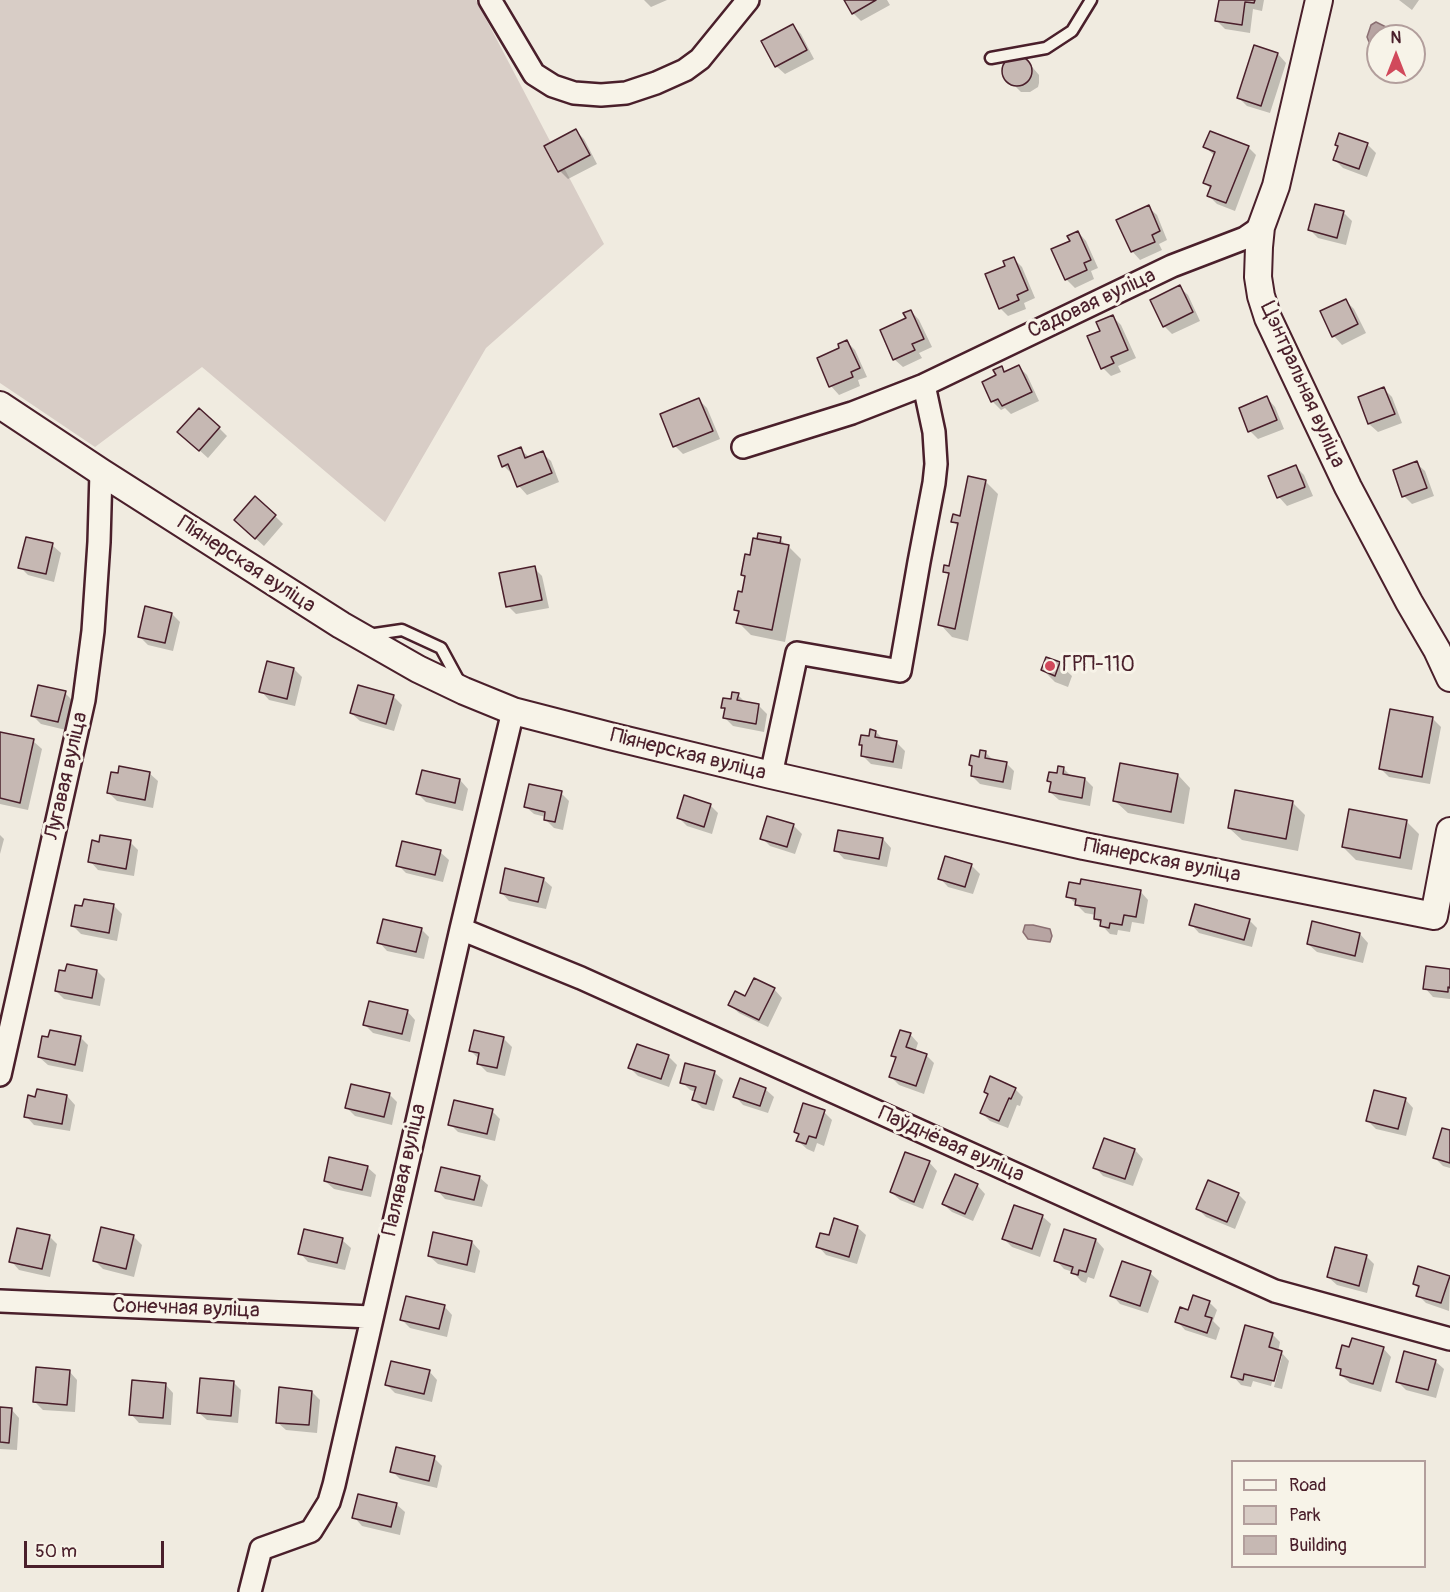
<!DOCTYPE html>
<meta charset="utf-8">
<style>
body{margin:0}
#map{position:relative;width:1450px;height:1592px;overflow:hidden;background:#f0ebe0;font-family:Pangolin,sans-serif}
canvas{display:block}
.legend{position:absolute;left:1231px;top:1460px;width:195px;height:108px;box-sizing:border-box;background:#f7f3e8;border:2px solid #b29e9c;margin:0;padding:8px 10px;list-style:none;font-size:18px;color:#4a1f2b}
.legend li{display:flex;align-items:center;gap:12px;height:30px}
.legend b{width:30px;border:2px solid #b29e9c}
.north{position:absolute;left:1366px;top:24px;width:60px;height:60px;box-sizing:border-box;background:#f7f3e8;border:2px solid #b29e9c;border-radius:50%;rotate:0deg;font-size:16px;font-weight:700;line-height:24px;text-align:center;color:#4a1f2b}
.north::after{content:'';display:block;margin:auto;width:21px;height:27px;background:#d1495b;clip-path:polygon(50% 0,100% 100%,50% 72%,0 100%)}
.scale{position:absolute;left:24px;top:1541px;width:140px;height:27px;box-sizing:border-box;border:3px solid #4a1f2b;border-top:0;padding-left:8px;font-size:18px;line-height:21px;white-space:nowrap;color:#4a1f2b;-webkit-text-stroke:4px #f7f3e8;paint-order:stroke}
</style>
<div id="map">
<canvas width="1450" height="1592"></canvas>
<ul class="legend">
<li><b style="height:8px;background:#f7f3e8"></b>Road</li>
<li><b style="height:16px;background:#d8cdc6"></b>Park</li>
<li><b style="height:16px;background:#c6b8b3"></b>Building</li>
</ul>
<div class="north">N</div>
<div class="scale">50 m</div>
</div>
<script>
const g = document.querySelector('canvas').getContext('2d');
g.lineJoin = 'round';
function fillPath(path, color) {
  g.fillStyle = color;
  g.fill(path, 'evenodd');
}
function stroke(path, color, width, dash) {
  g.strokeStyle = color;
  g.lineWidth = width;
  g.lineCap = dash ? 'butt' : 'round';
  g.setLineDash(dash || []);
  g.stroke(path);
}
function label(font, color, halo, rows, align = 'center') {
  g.font = font + ' Pangolin,sans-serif';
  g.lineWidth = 6;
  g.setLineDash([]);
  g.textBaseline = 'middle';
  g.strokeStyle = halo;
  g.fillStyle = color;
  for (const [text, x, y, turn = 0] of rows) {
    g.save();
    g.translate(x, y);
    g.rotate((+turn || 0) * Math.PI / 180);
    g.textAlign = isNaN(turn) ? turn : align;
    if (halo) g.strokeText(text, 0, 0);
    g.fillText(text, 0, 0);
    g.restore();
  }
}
fillPath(new Path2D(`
 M0,0H476L604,244L486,348L385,522L202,367L95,447L0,383Z`), '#d8cdc6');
const water = new Path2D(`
 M1376,22L1388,28L1395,36H1378V49L1369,42L1367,37L1371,25Z
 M1025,925H1033L1050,929L1052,936L1050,942L1028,939L1023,932Z`);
fillPath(water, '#b7a4a2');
stroke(water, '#8b6f72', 1.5);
fillPath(new Path2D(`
 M644,0H667L651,7Z
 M846,0H887L890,5L861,21L853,13Z
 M1220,0H1264L1262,11L1253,9L1250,33L1225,29L1217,21Z
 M1399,0H1419L1412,10Z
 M793,26L801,34L814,59L785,74L776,66Z
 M1255,47L1278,54L1286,63L1270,113L1247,106L1238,97Z
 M1013,58H1021L1028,62L1039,75V83L1038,87L1030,92H1021L1006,77L1004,72L1006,64Z
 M576,131L584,139L597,164L568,179L560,171Z
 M1340,135L1368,145L1376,153L1367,177L1343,168L1335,160L1339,148L1336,145Z
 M1205,147H1248L1256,155L1235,211L1217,204L1209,196L1211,189L1205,183L1215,156Z
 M1148,207L1157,215L1167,240L1159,244L1162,250L1140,260L1132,251Z
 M1343,212L1352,221L1346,245L1318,238L1310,230Z
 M1078,232L1086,241L1098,268L1091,271L1094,279L1075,288L1066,279L1072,242Z
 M1014,259L1022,267L1035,298L1024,303L1026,309L1008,316L1000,308L1007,267Z
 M1179,287L1188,295L1200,321L1172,334L1164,326Z
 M1346,301L1354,309L1366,333L1342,345L1334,336L1322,312Z
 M911,311L919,320L932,347L919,353L922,358L903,367L894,359Z
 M1113,317L1121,325L1136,358L1118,366L1121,372L1111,376L1103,368L1102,332Z
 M847,342L855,350L867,377L858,380L860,386L839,395L831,386L819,359L841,349Z
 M1019,367L1027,375L1039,401L1011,414L1005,408L1001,410L993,402L984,382L998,376L1001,368L1006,373Z
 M1384,389L1392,397L1402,423L1378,432L1369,424L1360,398Z
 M1267,398L1275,407L1284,429L1258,439L1250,431Z
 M699,400L707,408L720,439L683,454L675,446Z
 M219,428L227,436L208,458L188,440Z
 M520,449L529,457L542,453L551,461L559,482L527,495L519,486L514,474H512L504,466Z
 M1416,463L1425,471L1434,496L1412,504L1404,496Z
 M1296,467L1304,475L1313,496L1287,506L1279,497L1270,477Z
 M985,481L998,494L968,641L952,637L940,624L949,576L945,571L951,568L959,527L953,522L961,518Z
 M275,516L283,524L264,546L244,528Z
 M780,539L784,543L783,546L789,547L801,559L785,642L751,635L738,622L740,614L735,609L744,594L747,579L743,575L751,557L754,540Z
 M52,545L61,553L54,582L28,575L20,567Z
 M534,568L542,576L549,608L516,614L508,606Z
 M172,614L180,622L173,651L148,645L139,636Z
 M1059,664L1072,676L1068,687L1055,682L1042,669Z
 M294,669L302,677L295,706L269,700L261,691Z
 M65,693L73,701L66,730L41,724L32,715Z
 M738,695L746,703L759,706L767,714L764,732L733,726L725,718L726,710L723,707L733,701Z
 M393,696L402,705L394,731L360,721L351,713Z
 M1433,719L1441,727L1430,784L1389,777L1381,769Z
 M876,732L884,740L896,742L905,751L902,769L871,764L862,755L864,747L861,744L870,738Z
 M0,733L33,741L42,749L28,810L0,804Z
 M985,752L994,761L1006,763L1014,771L1011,790L980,784L972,776L974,768L970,765Z
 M1064,769L1072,777L1085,779L1093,787L1090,806L1059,800L1050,792L1052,784L1049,781L1058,774Z
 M149,773L158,781L153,808L117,801L109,793Z
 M1178,775L1190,788L1184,824L1128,813L1115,801Z
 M460,780L468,789L463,811L426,802L418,794Z
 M561,793L569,801L563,830L554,828L545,819L546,817L534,814L525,806Z
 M1292,802L1305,815L1298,851L1242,840L1229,828Z
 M710,805L718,813L712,834L687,826L679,818Z
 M1406,821L1419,834L1412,870L1356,860L1343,847Z
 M793,825L802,834L795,854L770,846L762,838Z
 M0,835L4,839L0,854Z
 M883,839L891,848L887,867L844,859L836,850Z
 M130,842L138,850L134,876L98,870L90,861Z
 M440,852L449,860L443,882L406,873L398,865Z
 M971,865L980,874L973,894L948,887L940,878Z
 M543,879L552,887L546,909L509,901L501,892Z
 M1140,891L1148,900L1144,924L1132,922L1130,932L1118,930L1117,935L1110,934L1095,918L1096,915L1085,913L1068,896Z
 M114,906L122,914L117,941L81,934L73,926Z
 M1249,920L1257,928L1252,947L1199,933L1191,924Z
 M421,929L429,937L424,959L387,951L379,942Z
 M1360,934L1368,943L1363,963L1317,952L1308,944Z
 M97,971L105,979L100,1006L64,999L56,991Z
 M1450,971V999L1433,997L1425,988Z
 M774,989L782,998L768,1027L739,1013L730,1005Z
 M407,1011L415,1020L410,1042L373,1033L365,1025Z
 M475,1032L504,1039L512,1047L505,1076L487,1072L478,1063L479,1059L470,1050Z
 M910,1034L918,1043L915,1052L926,1055L934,1063L924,1094L899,1085L891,1077L897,1059L893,1055Z
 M80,1037L88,1045L83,1072L48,1065L39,1057Z
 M637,1046L669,1057L677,1065L669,1087L638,1076L630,1068Z
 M714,1072L723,1080L714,1111L702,1108L694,1100L696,1092L690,1090L682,1082Z
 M765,1089L774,1097L768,1113L743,1105L735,1096Z
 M1015,1089L1023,1097L1020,1106L1017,1105L1008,1128L990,1121L981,1112L989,1095L985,1092Z
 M389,1094L397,1102L392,1125L355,1116L347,1108Z
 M67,1096L75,1105L70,1131L34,1125L26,1116L36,1098Z
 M1405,1099L1413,1108L1406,1136L1376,1129L1367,1120Z
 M492,1111L500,1119L495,1141L458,1132L450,1124Z
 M824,1112L832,1120L824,1146L817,1143L814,1152L807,1149L798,1141L800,1136L795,1131Z
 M1450,1131V1168L1443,1166L1435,1158Z
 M1105,1139L1135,1150L1143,1159L1133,1186L1103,1176L1095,1167Z
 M929,1162L937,1171L923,1209L900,1200L891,1192Z
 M367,1167L376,1175L371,1197L334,1189L325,1181Z
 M479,1177L488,1185L482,1207L445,1199L437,1190Z
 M977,1185L985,1194L973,1221L952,1212L943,1204Z
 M1238,1194L1246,1202L1235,1229L1206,1217L1198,1209Z
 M1042,1216L1051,1224L1040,1257L1012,1247L1004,1239Z
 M857,1227L866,1235L857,1264L826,1255L818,1246L830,1237Z
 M49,1236L57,1244L50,1277L19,1270L11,1261Z
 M133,1236L142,1245L134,1277L103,1269L95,1261Z
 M342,1240L351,1248L345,1270L308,1262L300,1253Z
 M1096,1240L1104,1249L1094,1279L1088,1277L1086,1283L1081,1281L1073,1272L1064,1269L1056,1260Z
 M472,1242L480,1251L475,1273L438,1264L429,1256Z
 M1366,1256L1374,1264L1367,1293L1337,1285L1328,1277Z
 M1150,1273L1159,1281L1148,1313L1120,1304L1112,1295Z
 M1449,1277L1450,1278L1449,1311L1426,1303L1418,1295L1420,1289L1414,1284Z
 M1209,1302L1217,1310L1213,1321L1220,1328L1216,1340L1185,1330L1177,1321L1189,1312Z
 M444,1306L452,1315L447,1337L410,1328L402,1320Z
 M1272,1334L1280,1342L1278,1352H1281L1289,1361L1282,1389L1274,1387L1282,1356H1279L1271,1386L1253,1381L1251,1387L1241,1385L1233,1376Z
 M1383,1348L1391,1357L1381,1392L1350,1383L1341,1375L1342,1372L1338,1367Z
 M1435,1361L1444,1369L1436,1398L1406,1390L1398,1382Z
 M69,1371L77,1380L75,1412L43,1410L34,1401Z
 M429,1371L437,1380L432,1402L395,1393L387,1385Z
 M233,1382L241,1390L238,1423L207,1420L198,1412Z
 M165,1384L173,1393L171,1425L139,1423L131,1414Z
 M312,1392L320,1400L317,1433L286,1430L277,1422Z
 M0,1409H11L19,1418L17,1450L0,1449Z
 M434,1458L442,1466L437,1488L400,1479L392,1471Z
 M396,1504L405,1512L400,1535L362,1526L354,1517Z`), '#0003');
const building = new Path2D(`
 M844,0H876L852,14Z
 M1219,0H1255L1254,3L1245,2L1242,25L1215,21Z
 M793,24L807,50L775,67L761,41Z
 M1254,45L1278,53L1261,106L1237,98Z
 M1002 71a15 15 0 1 1 30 0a15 15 0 1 1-30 0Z
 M576,129L590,155L558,172L544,146Z
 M1210,131L1249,146L1226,203L1207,196L1211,186L1203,183L1215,152L1203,147Z
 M1339,133L1368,143L1359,169L1333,160L1338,146L1335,145Z
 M1315,204L1344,211L1337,238L1308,230Z
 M1149,205L1160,231L1152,235L1155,242L1131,252L1116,220Z
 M1078,231L1091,260L1084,263L1087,270L1065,280L1051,249L1070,241L1067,236Z
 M1014,257L1028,290L1017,295L1019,300L999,309L985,274L1005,266L1003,261Z
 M1180,285L1193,312L1163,327L1150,300Z
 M1346,299L1358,324L1332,337L1320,311Z
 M911,310L924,339L912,344L915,350L893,360L880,330L906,318L903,313Z
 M1113,315L1128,350L1111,357L1114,363L1101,369L1087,336L1100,331L1096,322Z
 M847,340L860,368L851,372L853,377L829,387L817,358L839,348L838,344Z
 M1019,365L1032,392L1002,406L998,399L991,402L982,382L996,375L993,370L1002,366L1004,372Z
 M1384,387L1395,414L1368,424L1358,397Z
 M1267,396L1277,420L1248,432L1239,408Z
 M699,398L713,431L673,447L660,414Z
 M199,408L220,427L199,451L177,432Z
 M521,447L525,458L543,451L552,473L517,487L508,464L502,467L498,456Z
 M1417,461L1427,488L1402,497L1393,470Z
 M1296,465L1305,487L1277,498L1268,476Z
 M968,476L986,480L955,629L938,625L949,573L943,572L944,565L949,566L958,523L951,522L953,514L960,516Z
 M255,496L276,515L255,539L234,520Z
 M758,533L781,537L780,543L757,539Z
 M26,537L53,543L46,574L18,568Z
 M753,538L789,545L772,630L736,623L739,611L734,610L738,591L742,592L745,576L741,575L745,554L750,555Z
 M535,566L542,600L506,607L499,573Z
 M145,606L172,613L165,643L138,637Z
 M1046,657L1060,662L1055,676L1041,670Z
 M267,661L294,668L287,699L259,692Z
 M38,685L66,691L58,722L31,716Z
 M358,685L394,695L386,724L350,713Z
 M732,692L739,693L737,700L759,704L756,724L723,718L725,708H721L723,698L731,699Z
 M1390,709L1433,717L1422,777L1379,769Z
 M870,729L876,731L875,737L897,741L893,762L861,756L862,745H859L861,735L869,736Z
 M0,732L34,739L20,803L0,798Z
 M980,750L986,751L985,758L1007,762L1003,782L971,776L972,766L969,765L971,755L979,757Z
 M1120,763L1178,774L1171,812L1113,801Z
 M119,766L150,772L145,800L107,793L111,772L118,773Z
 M1058,766L1064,767L1063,774L1085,778L1082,798L1049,792L1051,782L1047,781L1049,772L1057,773Z
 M422,770L460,779L455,803L416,794Z
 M529,784L562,791L555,822L544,820L545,812L524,807Z
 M1235,790L1293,801L1286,839L1228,828Z
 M684,795L711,804L704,827L677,818Z
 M1349,809L1407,820L1400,858L1342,847Z
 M767,816L794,824L787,847L760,839Z
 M838,830L883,838L879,859L834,851Z
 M100,835L131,840L126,869L88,862L92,840L99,842Z
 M402,841L441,850L435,875L396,866Z
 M945,856L972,864L965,887L938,879Z
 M505,868L544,878L538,902L500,893Z
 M1081,879L1141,890L1136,917L1124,915L1122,925L1110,923L1109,928L1100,926L1101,920L1094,919L1095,908L1075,905L1076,899L1066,897L1069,882L1080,884Z
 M84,899L114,904L109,933L71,926L75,905L82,906Z
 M1195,904L1250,919L1244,940L1189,925Z
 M383,919L422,928L416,952L377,943Z
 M1312,921L1360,933L1355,956L1307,944Z
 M67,964L97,970L92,998L55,991L59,970L65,971Z
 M1426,966L1450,969V988L1448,987V992L1423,989Z
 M754,978L775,988L759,1020L728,1005L735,991L745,996Z
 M369,1001L408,1010L402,1034L363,1025Z
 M50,1030L81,1036L75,1065L38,1057L42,1036L48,1037Z
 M474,1030L504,1037L497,1068L477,1064L479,1053L469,1051Z
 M900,1030L911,1033L906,1047L927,1054L916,1086L889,1077L896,1057L891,1056Z
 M637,1044L669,1055L661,1079L628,1068Z
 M685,1063L715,1071L706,1104L692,1100L696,1087L680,1083Z
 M990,1076L1016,1088L1011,1099L1009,1098L999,1121L980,1113L988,1094L984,1092Z
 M740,1078L766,1088L760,1106L733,1097Z
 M351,1084L390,1093L384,1117L345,1108Z
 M37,1089L67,1095L62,1124L24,1117L28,1095L35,1097Z
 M1374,1090L1406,1098L1398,1129L1366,1121Z
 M454,1100L493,1109L487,1134L448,1125Z
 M803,1103L825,1110L816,1138L809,1136L806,1144L796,1141L799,1134L794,1132Z
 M1442,1128L1450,1130V1163L1433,1158Z
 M1104,1138L1135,1149L1125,1179L1093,1168Z
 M905,1152L930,1161L914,1202L890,1192Z
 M329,1157L368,1166L362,1190L324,1181Z
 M441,1167L480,1176L474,1200L435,1191Z
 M955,1174L978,1184L965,1214L942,1204Z
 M1208,1180L1239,1193L1227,1222L1196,1209Z
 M1014,1205L1043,1215L1032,1249L1002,1239Z
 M834,1218L858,1226L849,1257L816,1247L820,1233L829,1235Z
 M101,1227L134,1235L126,1269L93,1261Z
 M17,1228L50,1235L42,1269L9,1262Z
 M304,1229L343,1238L337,1263L298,1254Z
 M1064,1229L1096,1239L1086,1272L1079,1270L1078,1275L1071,1273L1073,1267L1054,1261Z
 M433,1232L472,1241L467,1265L428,1256Z
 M1335,1247L1367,1255L1359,1286L1327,1277Z
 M1122,1261L1151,1271L1140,1306L1110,1296Z
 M1418,1266L1450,1276L1441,1303L1416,1296L1419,1286L1413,1284Z
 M1193,1295L1210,1301L1205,1316L1212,1318L1207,1333L1175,1322L1180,1307L1188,1310Z
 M406,1296L445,1305L439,1329L400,1320Z
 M1245,1325L1273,1333L1269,1347L1282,1351L1274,1381L1244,1374L1243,1380L1231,1377Z
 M1352,1338L1384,1347L1373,1384L1340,1375L1341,1369L1336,1368L1342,1345L1349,1347Z
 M1404,1351L1436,1360L1428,1390L1396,1382Z
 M391,1361L430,1370L424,1394L385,1385Z
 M36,1367L70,1370L67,1405L33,1402Z
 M200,1378L234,1381L231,1416L197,1413Z
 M132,1380L166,1383L163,1418L129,1415Z
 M279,1387L312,1391L309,1425L276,1423Z
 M0,1407L12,1408L9,1443L0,1442Z
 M396,1447L435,1456L429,1481L390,1472Z
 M358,1494L397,1503L391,1527L352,1518Z`);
fillPath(building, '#c6b8b3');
stroke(building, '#4a1f2b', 1.5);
const service = new Path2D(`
 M991,58L1046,48L1072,31L1091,0
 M368,635L402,630L441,648L460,683`);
const minor = new Path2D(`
 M490,0L534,74L553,86L574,93L601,95L626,93L656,83L685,70L700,59L748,0
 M743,447L852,413L924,385L1172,266L1245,238L1261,227
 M771,775L797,653L900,671L919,562L934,483L936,464L934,432L924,385
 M461,929L581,978L1275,1291L1450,1339
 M0,1075L84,700L93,631L99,542L101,472
 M0,1301L371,1317
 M250,1592L261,1549L311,1531L329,1502L334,1485L461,929L513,711`);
const tertiary = new Path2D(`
 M1319,0L1276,186L1261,227L1259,247L1258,277L1261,296L1268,318L1348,487L1409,602L1437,650L1450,678
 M0,405L101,472L341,625L418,669L464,691L513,711L610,736L771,775L1084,846L1434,916L1450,831`);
stroke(service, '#4a1f2b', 15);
stroke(minor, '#4a1f2b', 26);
stroke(tertiary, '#4a1f2b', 30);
stroke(service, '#f7f3e8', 10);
stroke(minor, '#f7f3e8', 21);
stroke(tertiary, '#f7f3e8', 26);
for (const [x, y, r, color] of [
 [1050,666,6,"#d1495b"]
]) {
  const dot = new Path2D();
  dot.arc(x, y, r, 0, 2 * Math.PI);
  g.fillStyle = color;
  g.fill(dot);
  stroke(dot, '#f7f3e8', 2);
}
label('21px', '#4a1f2b', '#f7f3e8', [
 ["Садовая вуліца",1092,304,-25],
 ["Цэнтральная вуліца",1302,385,66],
 ["Піянерская вуліца",246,565,33],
 ["Піянерская вуліца",688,755,14],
 ["Лугавая вуліца",67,776,-77],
 ["Піянерская вуліца",1162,861,11],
 ["Паўднёвая вуліца",951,1145,24],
 ["Палявая вуліца",405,1170,-77],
 ["Сонечная вуліца",186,1309,2]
]);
label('21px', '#4a1f2b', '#f7f3e8', [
 ["ГРП-110",1062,666]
], 'left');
</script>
